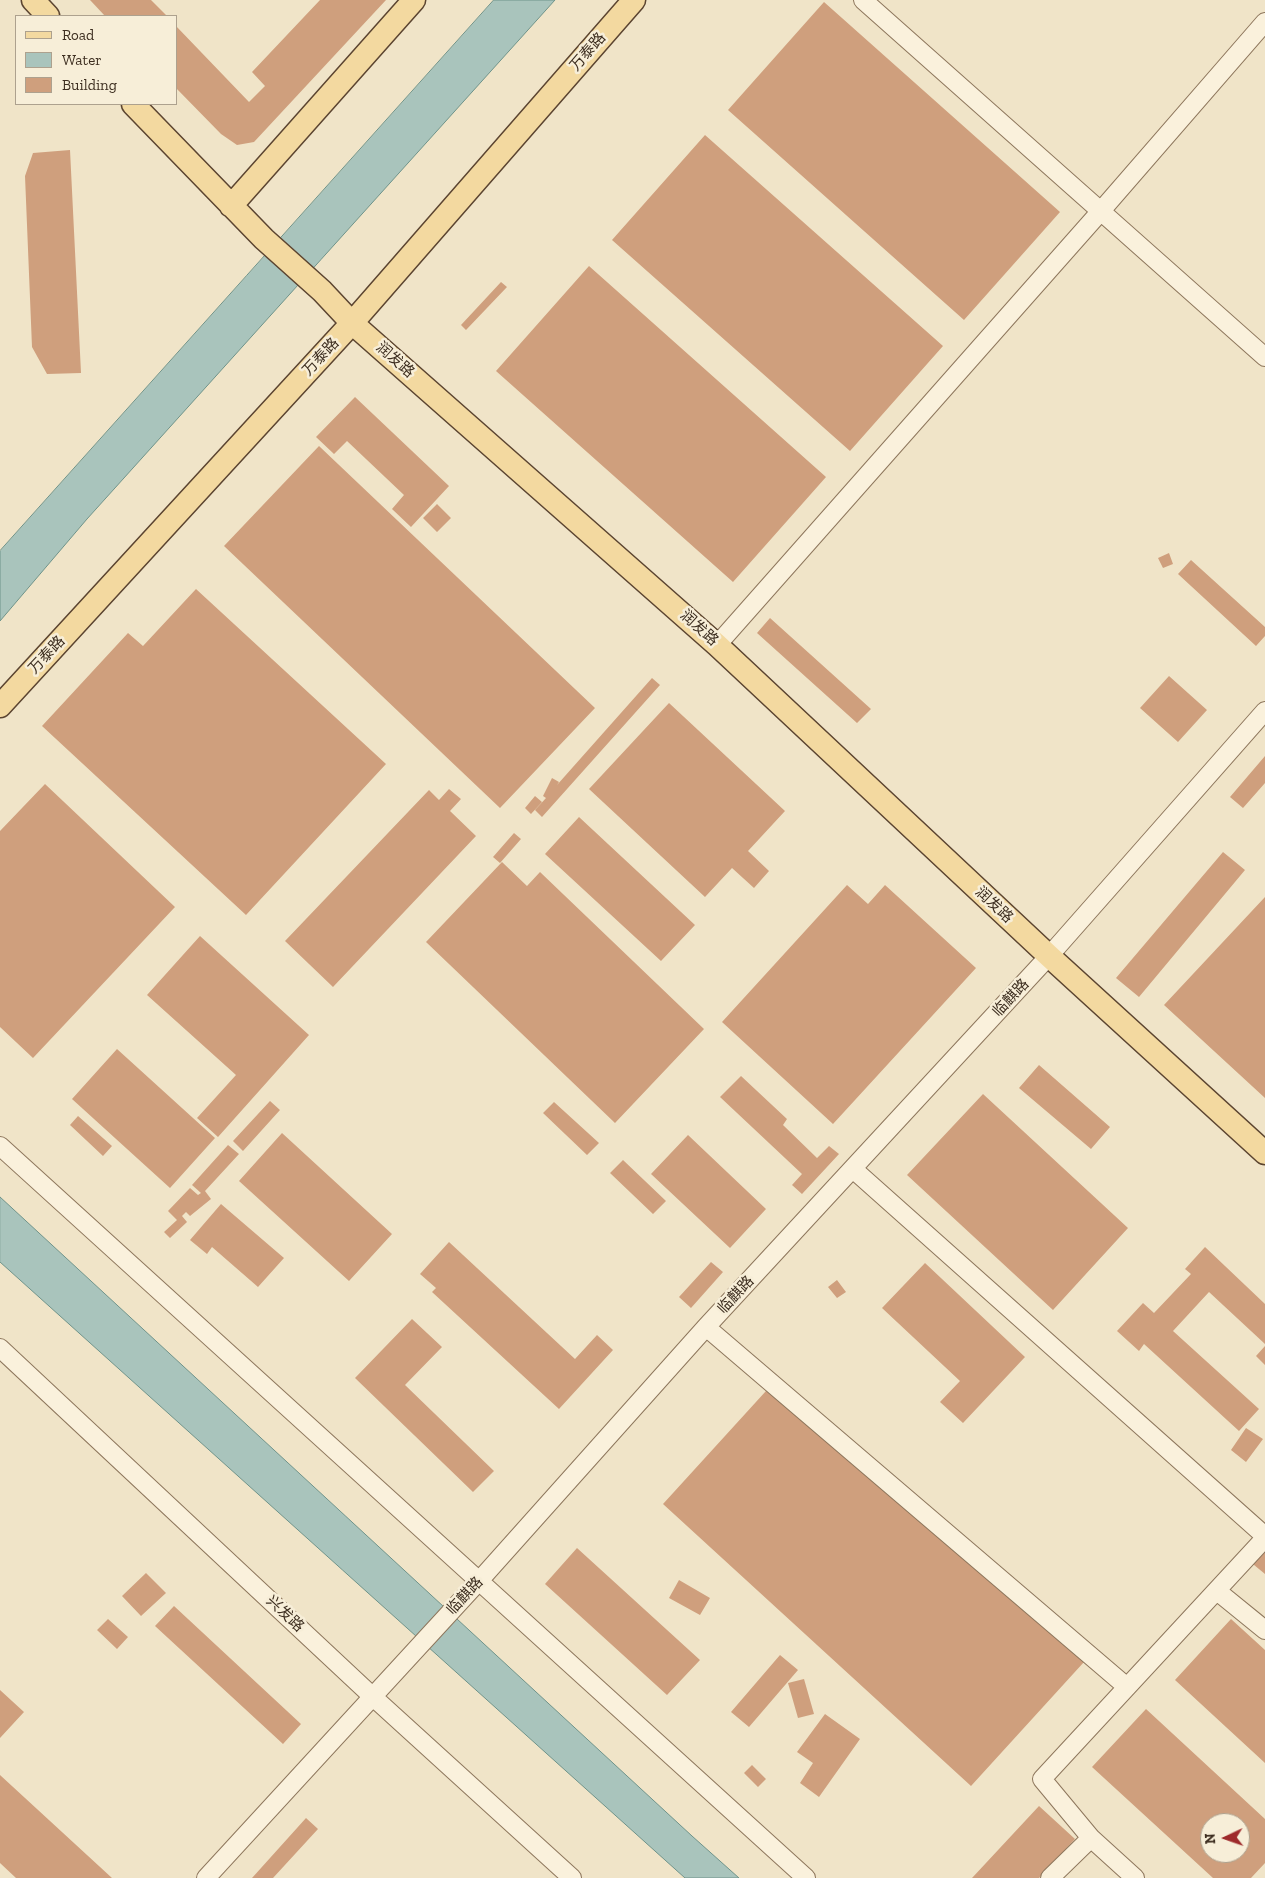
<!DOCTYPE html>
<meta charset="utf-8">
<style>
body{margin:0}
#map{position:relative;width:1265px;height:1878px;overflow:hidden;background:#f0e4c8;font-family:"Zilla Slab",serif}
canvas{display:block}
.legend{position:absolute;left:15px;top:15px;width:162px;height:90px;box-sizing:border-box;background:#f7eed8;border:1px solid #ada18e;margin:0;padding:6px 9px;list-style:none;font-size:15px;color:#3d2e20}
.legend li{display:flex;align-items:center;gap:10px;height:25px}
.legend b{width:25px;border:1px solid #ada18e}
.north{position:absolute;left:1200px;top:1813px;width:50px;height:50px;box-sizing:border-box;background:#f7eed8;border:1px solid #ada18e;border-radius:50%;rotate:267deg;font-size:14px;font-weight:700;line-height:20px;text-align:center;color:#3d2e20}
.north::after{content:'';display:block;margin:auto;width:18px;height:22px;background:#9e2a2b;clip-path:polygon(50% 0,100% 100%,50% 72%,0 100%)}
</style>
<div id="map">
<canvas width="1265" height="1878"></canvas>
<ul class="legend">
<li><b style="height:6px;background:#f3d9a0"></b>Road</li>
<li><b style="height:14px;background:#a9c4bc"></b>Water</li>
<li><b style="height:14px;background:#cf9f7d"></b>Building</li>
</ul>
<div class="north">N</div>
</div>
<script>
const g = document.querySelector('canvas').getContext('2d');
g.lineJoin = 'round';
function fillPath(path, color) {
  g.fillStyle = color;
  g.fill(path, 'evenodd');
}
function stroke(path, color, width, dash) {
  g.strokeStyle = color;
  g.lineWidth = width;
  g.lineCap = dash ? 'butt' : 'round';
  g.setLineDash(dash || []);
  g.stroke(path);
}
function label(font, color, halo, rows, align = 'center') {
  g.font = font + ' "Zilla Slab","Noto Sans SC",serif';
  g.lineWidth = 5;
  g.setLineDash([]);
  g.textBaseline = 'middle';
  g.strokeStyle = halo;
  g.fillStyle = color;
  for (const [text, x, y, turn = 0] of rows) {
    g.save();
    g.translate(x, y);
    g.rotate((+turn || 0) * Math.PI / 180);
    g.textAlign = isNaN(turn) ? turn : align;
    if (halo) g.strokeText(text, 0, 0);
    g.fillText(text, 0, 0);
    g.restore();
  }
}
const water = new Path2D(`
 M494,0H555L87,519L0,621V551Z
 M0,1197L692,1836L739,1878H685L0,1262Z`);
fillPath(water, '#a9c4bc');
stroke(water, '#6f938a', 1);
fillPath(new Path2D(`
 M90,0H151L167,16H105Z
 M320,0H386L254,142L237,145L221,134L176,88V26L249,102L265,86L252,72Z
 M824,2L1060,212L964,320L728,110Z
 M705,135L943,346L850,451L612,240Z
 M70,150L81,373L47,374L32,347L25,176L33,153Z
 M589,266L826,477L733,582L496,371Z
 M501,282L507,287L466,330L461,325Z
 M355,397L449,486L411,527L392,509L404,495L347,441L334,454L316,437Z
 M319,446L595,708L500,808L224,546Z
 M437,504L451,518L437,532L423,518Z
 M1169,553L1173,564L1163,568L1158,558Z
 M1191,560L1265,627V636L1256,646L1178,574Z
 M196,589L386,764L246,915L42,726L128,633L143,646Z
 M770,618L871,709L857,723L757,633Z
 M1169,676L1207,710L1178,742L1140,708Z
 M652,678L660,685L542,817L535,810L546,798L543,796L552,778L559,782L557,785Z
 M669,703L785,811L748,851L769,871L754,888L732,868L705,897L589,789Z
 M1265,756V783L1243,808L1230,797Z
 M45,784L175,907L33,1058L0,1027V831Z
 M449,789L461,799L450,811L476,836L333,987L285,941L429,790L439,800Z
 M535,796L542,802L531,814L525,808Z
 M579,817L695,925L661,961L545,854Z
 M514,833L521,839L500,863L493,857Z
 M1223,852L1245,870L1139,997L1116,978Z
 M502,862L527,886L540,872L704,1029L615,1123L426,942Z
 M847,885L868,904L885,885L976,968L833,1124L722,1022Z
 M1265,897V1098L1164,1005Z
 M200,936L309,1035L218,1137L197,1118L236,1075L147,995Z
 M117,1049L215,1138L170,1188L72,1099Z
 M1039,1065L1110,1127L1091,1149L1019,1088Z
 M741,1076L787,1119L783,1125L817,1158L829,1146L839,1154L802,1194L792,1185L802,1174L720,1097Z
 M983,1094L1128,1228L1053,1310L907,1175Z
 M270,1101L280,1110L243,1151L233,1141Z
 M554,1102L599,1143L587,1155L543,1113Z
 M78,1116L112,1146L103,1156L70,1125Z
 M282,1133L392,1234L349,1281L239,1181Z
 M688,1135L766,1209L730,1248L651,1174Z
 M228,1145L239,1154L205,1191L211,1199L190,1216L186,1212L182,1216L187,1222L170,1238L164,1232L177,1220L168,1211L190,1188L198,1195L201,1193L192,1185Z
 M623,1160L666,1201L653,1214L610,1173Z
 M221,1204L284,1258L258,1287L212,1247L207,1254L190,1240Z
 M449,1242L575,1359L597,1335L613,1350L559,1409L432,1292L436,1288L420,1274Z
 M1205,1247L1265,1304V1344L1209,1292L1173,1331L1259,1409L1239,1431L1144,1344L1139,1351L1117,1331L1143,1303L1154,1313L1191,1274L1185,1269Z
 M711,1262L723,1272L691,1308L679,1297Z
 M925,1263L1025,1357L963,1423L940,1402L960,1381L882,1308Z
 M837,1280L846,1292L837,1298L828,1287Z
 M412,1319L442,1347L405,1385L494,1471L473,1492L355,1378Z
 M1265,1346V1365L1256,1356Z
 M776,1380L1084,1662L971,1786L663,1504Z
 M1246,1428L1263,1439L1246,1462L1231,1450Z
 M1265,1541V1574L1248,1560Z
 M577,1548L700,1660L667,1695L545,1584Z
 M146,1573L166,1593L141,1616L122,1596Z
 M679,1580L710,1598L700,1615L669,1598Z
 M174,1606L301,1724L283,1744L155,1626Z
 M108,1619L128,1637L117,1649L97,1630Z
 M1231,1619L1265,1650V1763L1175,1680Z
 M780,1655L798,1670L749,1727L731,1712Z
 M804,1679L814,1714L798,1718L788,1683Z
 M0,1690L24,1712L0,1738Z
 M1146,1709L1265,1819V1863L1251,1878H1213L1092,1767ZM1210,1823H1240V1853H1210Z
 M825,1714L860,1739L819,1797L800,1783L813,1763L797,1752Z
 M752,1765L766,1779L758,1787L744,1773Z
 M0,1775L112,1878H16L0,1863Z
 M1039,1806L1075,1839L1039,1878H972Z
 M306,1818L318,1829L273,1878H252Z`), '#cf9f7d');
const minor = new Path2D(`
 M863,0L1265,357
 M717,645L1100,212L1265,22
 M0,1146L806,1878
 M853,1169L1265,1536
 M706,1327L1127,1687
 M0,1348L372,1696L572,1878
 M1217,1591L1265,1630
 M1091,1838L1135,1878
 M206,1878L479,1581L706,1327L1049,956L1265,711
 M1050,1878L1091,1838L1042,1779L1265,1538`);
const major = new Path2D(`
 M33,0L48,16
 M133,104L264,239L322,291L352,323L717,645L1049,956L1265,1153
 M231,206L414,0
 M0,706L352,323L634,0`);
stroke(minor, '#8d765c', 20);
stroke(major, '#5b4430', 25);
stroke(minor, '#faf1dc', 18);
stroke(major, '#f3d9a0', 22);
label('15px', '#3d2e20', '#f7eed8', [
 ["万泰路",588,52,-49],
 ["万泰路",321,357,-47],
 ["润发路",395,360,41],
 ["润发路",699,628,42],
 ["万泰路",47,655,-47],
 ["润发路",994,905,43],
 ["临麒路",1011,998,-47],
 ["临麒路",736,1295,-47],
 ["临麒路",465,1596,-47],
 ["兴发路",285,1614,43]
]);
</script>
